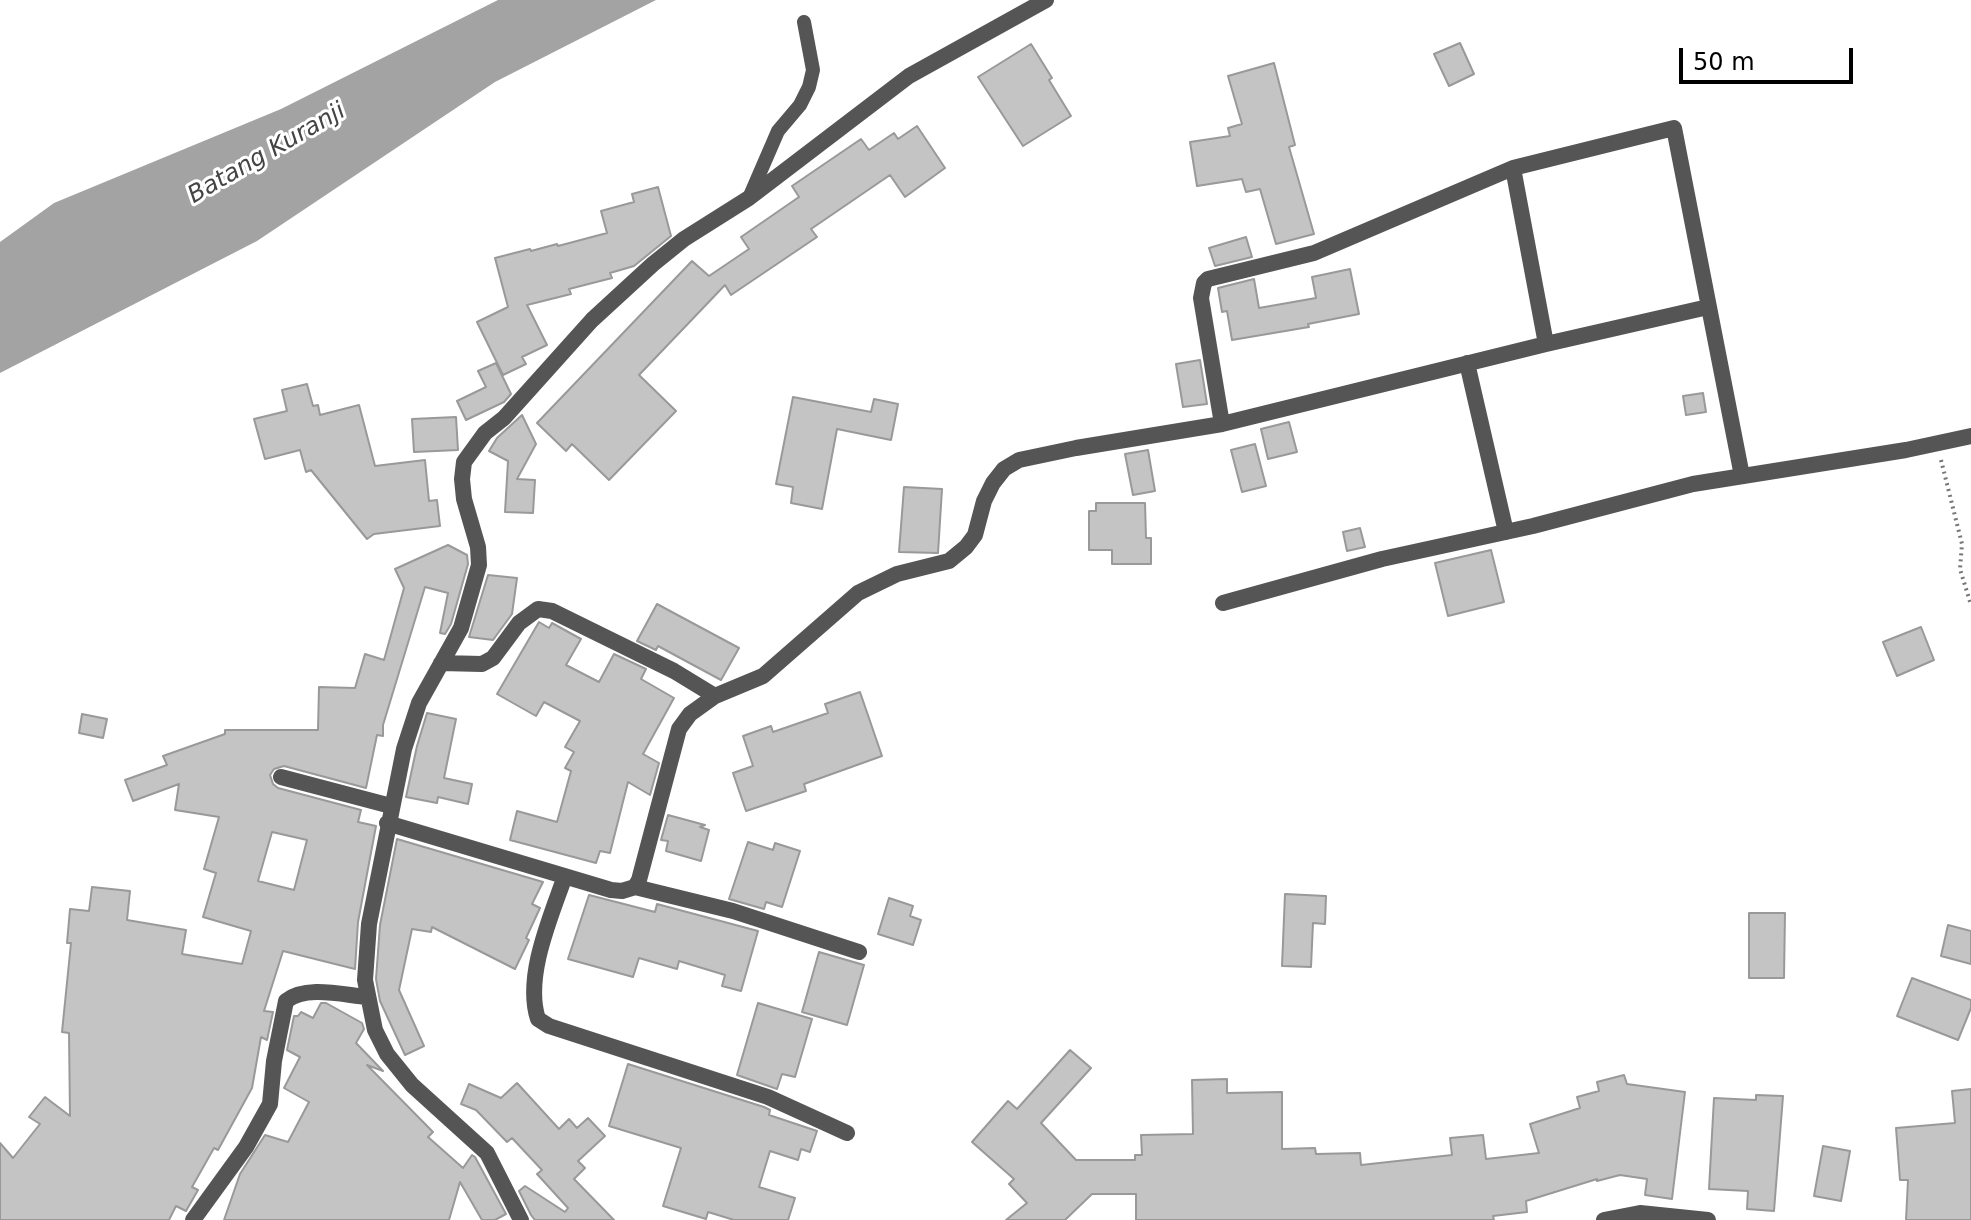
<!DOCTYPE html>
<style>
body{margin:0}
#map{position:relative;width:1971px;height:1220px;overflow:hidden;background:#fff;font-family:"DejaVu Sans",sans-serif}
canvas{display:block}
.scale{position:absolute;left:1679px;top:48px;width:174px;height:36px;box-sizing:border-box;border:4px solid #000;border-top:0;padding-left:10px;font-size:24px;line-height:28px;white-space:nowrap;color:#000;-webkit-text-stroke:6px #fff;paint-order:stroke}
</style>
<div id="map">
<canvas width="1971" height="1220"></canvas>
<div class="scale">50 m</div>
</div>
<script>
const g = document.querySelector('canvas').getContext('2d');
g.lineJoin = 'round';
function fillPath(path, color) {
  g.fillStyle = color;
  g.fill(path, 'evenodd');
}
function stroke(path, color, width, dash) {
  g.strokeStyle = color;
  g.lineWidth = width;
  g.lineCap = dash ? 'butt' : 'round';
  g.setLineDash(dash || []);
  g.stroke(path);
}
function label(font, color, halo, rows, align = 'center') {
  g.font = font + ' "DejaVu Sans",sans-serif';
  g.lineWidth = 6;
  g.setLineDash([]);
  g.textBaseline = 'middle';
  g.strokeStyle = halo;
  g.fillStyle = color;
  for (const [text, x, y, turn = 0] of rows) {
    g.save();
    g.translate(x, y);
    g.rotate((+turn || 0) * Math.PI / 180);
    g.textAlign = isNaN(turn) ? turn : align;
    if (halo) g.strokeText(text, 0, 0);
    g.fillText(text, 0, 0);
    g.restore();
  }
}
fillPath(new Path2D(`
 M498,0H656L495,82L257,241L0,373V242L54,203L281,109Z`), '#a3a3a3');
const building = new Path2D(`
 M1460,43L1474,74L1449,86L1434,54Z
 M1031,44L1052,78L1049,80L1071,116L1023,146L978,77Z
 M1274,63L1295,145L1289,147L1314,234L1276,244L1260,189L1246,192L1242,179L1197,186L1190,142L1230,136L1228,128L1242,124L1228,76Z
 M917,126L945,168L905,197L890,175L811,229L817,237L731,295L725,285L639,375L676,411L609,480L572,444L566,451L537,423L692,261L709,276L749,249L741,237L799,197L792,186L861,139L869,150L894,133L898,139Z
 M658,187L671,236L634,266L610,273L612,278L569,289L571,294L527,305L547,345L522,357L526,364L503,375L477,322L508,307L495,258L530,249L531,251L557,244L558,246L607,233L601,211L634,202L632,194Z
 M1246,237L1252,257L1215,266L1209,248Z
 M1350,269L1359,314L1308,324L1309,327L1232,340L1227,311L1222,312L1218,288L1254,279L1259,308L1316,298L1312,277Z
 M1200,360L1207,404L1183,407L1176,364Z
 M496,363L511,394L504,402L466,420L457,401L486,387L478,371Z
 M307,384L313,406L318,405L320,415L359,405L375,466L425,460L429,501L437,500L440,526L374,534L367,539L311,470L306,472L300,450L265,459L254,419L287,411L282,390Z
 M1703,393L1706,412L1686,415L1683,396Z
 M793,397L871,412L874,399L898,404L891,440L837,429L822,509L791,503L793,487L776,484Z
 M522,415L536,444L517,479L535,480L533,513L505,512L508,461L489,451L497,438Z
 M456,417L458,450L414,452L412,419Z
 M1289,422L1297,452L1268,459L1261,429Z
 M1255,444L1266,486L1242,492L1231,450Z
 M1148,450L1155,491L1133,495L1125,454Z
 M904,487L942,489L938,553L899,552Z
 M1096,503H1145L1146,538H1151V564H1112V550H1089V511H1096Z
 M1360,528L1365,547L1347,551L1343,532Z
 M448,545L467,555L468,564L451,624L445,634L440,633L448,593L425,587L383,725V736L377,735L366,788L284,766L274,769L270,775L273,784L278,788L361,810L358,822L376,826L358,922L355,969L283,951L264,1011L273,1012L267,1040L261,1037L252,1088L218,1150L214,1148L192,1187L198,1190L186,1211L176,1206L169,1220H0V1143L13,1158L40,1124L29,1117L45,1097L70,1116L69,1033L62,1032L71,943H67L70,909L89,911L92,887L130,891L127,920L186,930L182,954L242,964L251,931L203,917L216,873L204,869L219,817L175,810L179,784L133,801L125,780L167,765L163,756L225,734V730H318L319,687L355,688L365,654L384,660L404,588L395,569ZM272,832L307,840L294,890L258,881Z
 M1491,550L1504,602L1448,616L1435,563Z
 M488,575L517,578L512,614L493,640L469,637Z
 M657,604L739,648L721,680L658,646L656,650L637,641Z
 M539,622L549,628L552,623L581,639L566,665L599,682L614,654L646,669L641,679L674,698L643,754L659,763L650,795L628,782L610,853L600,851L596,863L510,840L517,811L557,822L571,771L565,768L574,752L565,747L580,721L544,702L536,716L497,694Z
 M1921,627L1934,660L1897,676L1883,642Z
 M860,692L882,756L804,784L806,791L746,811L733,773L753,766L743,736L771,726L773,732L828,713L825,704Z
 M427,713L456,719L444,778L472,784L468,804L438,797L437,803L406,797L417,746Z
 M82,714L107,719L103,738L79,733Z
 M668,815L705,825L700,827L709,830L701,861L666,851L668,841L661,840Z
 M397,839L543,882L532,904L540,908L526,938L529,940L515,969L432,927L431,932L412,929L399,990L424,1046L405,1055L380,1001L376,979L380,925Z
 M748,842L773,850L775,843L800,851L782,907L766,902L764,909L729,899Z
 M1285,894L1326,896L1325,924L1313,923L1311,967L1282,966Z
 M589,895L655,912L657,904L758,931L741,991L722,986L725,975L679,961L677,969L639,958L633,977L568,959Z
 M889,898L913,906L910,916L921,920L913,945L878,934Z
 M1749,913H1785L1784,978H1749Z
 M1948,925L1971,931V964L1941,956Z
 M819,952L864,965L847,1025L802,1012Z
 M1912,978L1971,1000V1008L1958,1040L1897,1016Z
 M321,1003H326L362,1023L364,1029L356,1043L383,1071L367,1065L433,1132L428,1137L463,1168L472,1155L475,1157L506,1214L495,1220H482L460,1182L449,1220H224L240,1174L265,1135L288,1142L309,1102L284,1088L300,1057L287,1050L294,1016H298L301,1012L313,1018Z
 M758,1003L812,1019L795,1077L782,1074L777,1089L737,1075Z
 M1070,1050L1091,1068L1041,1123L1076,1160H1135V1155H1142L1141,1135L1193,1134L1192,1080L1227,1079V1093L1282,1092V1149L1315,1148L1316,1154L1360,1153L1361,1165L1452,1155L1450,1138L1483,1135L1486,1159L1539,1153L1530,1124L1580,1108L1577,1097L1599,1091L1597,1082L1624,1075L1627,1084L1685,1092L1672,1199L1645,1195L1647,1179L1620,1175L1597,1181V1179L1526,1201L1527,1212L1493,1216L1494,1220H1136V1194H1092L1065,1220H1006L1027,1203L1009,1184L1014,1179L972,1142L1008,1101L1017,1109Z
 M628,1064L764,1107L770,1110L769,1115L817,1131L810,1152L801,1149L798,1160L770,1151L759,1187L795,1198L788,1220H734L708,1212L706,1219L663,1206L681,1148L609,1126Z
 M517,1083L559,1129L569,1119L577,1128L588,1118L605,1136L578,1161L585,1168L574,1179L614,1220H535L531,1215L519,1191L525,1186L565,1212L568,1208L537,1174L542,1170L512,1138L507,1142L476,1110L461,1104L469,1084L501,1098Z
 M1971,1089V1220H1906L1908,1180H1900L1896,1128L1955,1123L1952,1091Z
 M1756,1095L1783,1096L1774,1211L1747,1209L1748,1191L1709,1189L1714,1098L1756,1100Z
 M1823,1146L1850,1151L1841,1201L1814,1196Z`);
fillPath(building, '#c4c4c4');
stroke(building, '#999', 2);
stroke(new Path2D(`
 M1941,460L1962,544L1960,569L1971,605`), '#777', 4, [2, 4]);
stroke(new Path2D(`
 M749,198L778,131L800,105L809,87L813,70L804,22`), '#555', 14);
stroke(new Path2D(`
 M1513,168L1546,344
 M1467,363L1506,532
 M1222,424L1201,298L1204,283L1208,279L1314,253L1513,168L1674,128L1742,476
 M1223,603L1382,559L1533,526L1693,484L1906,450L1971,436
 M441,663L482,664L493,658L519,623L538,609L552,611L674,671L715,696
 M281,777L391,806
 M387,823L611,890L622,891L635,887L639,880L679,729L690,714L715,696L763,676L858,593L897,574L949,561L966,547L975,535L984,501L993,483L1004,469L1019,460L1076,448L1222,424L1546,344L1708,307
 M565,876C551,916 524,977 538,1019L549,1026L768,1097L847,1133
 M635,887L733,911L859,952
 M193,1220L246,1147L270,1104L274,1061L286,1001C306,985 343,995 367,997
 M521,1220L487,1153L412,1085L387,1054L375,1030L365,980L369,924L404,749L419,703L461,628L479,565L478,547L464,499L462,479L464,462L485,433L504,418L592,320L653,264L684,239L749,198L909,76L1046,0
 M1604,1220L1640,1213L1708,1220`), '#555', 16);
label('italic 24px', '#444', '#fff', [
 ["Batang Kuranji",267,154,-30]
]);
</script>
